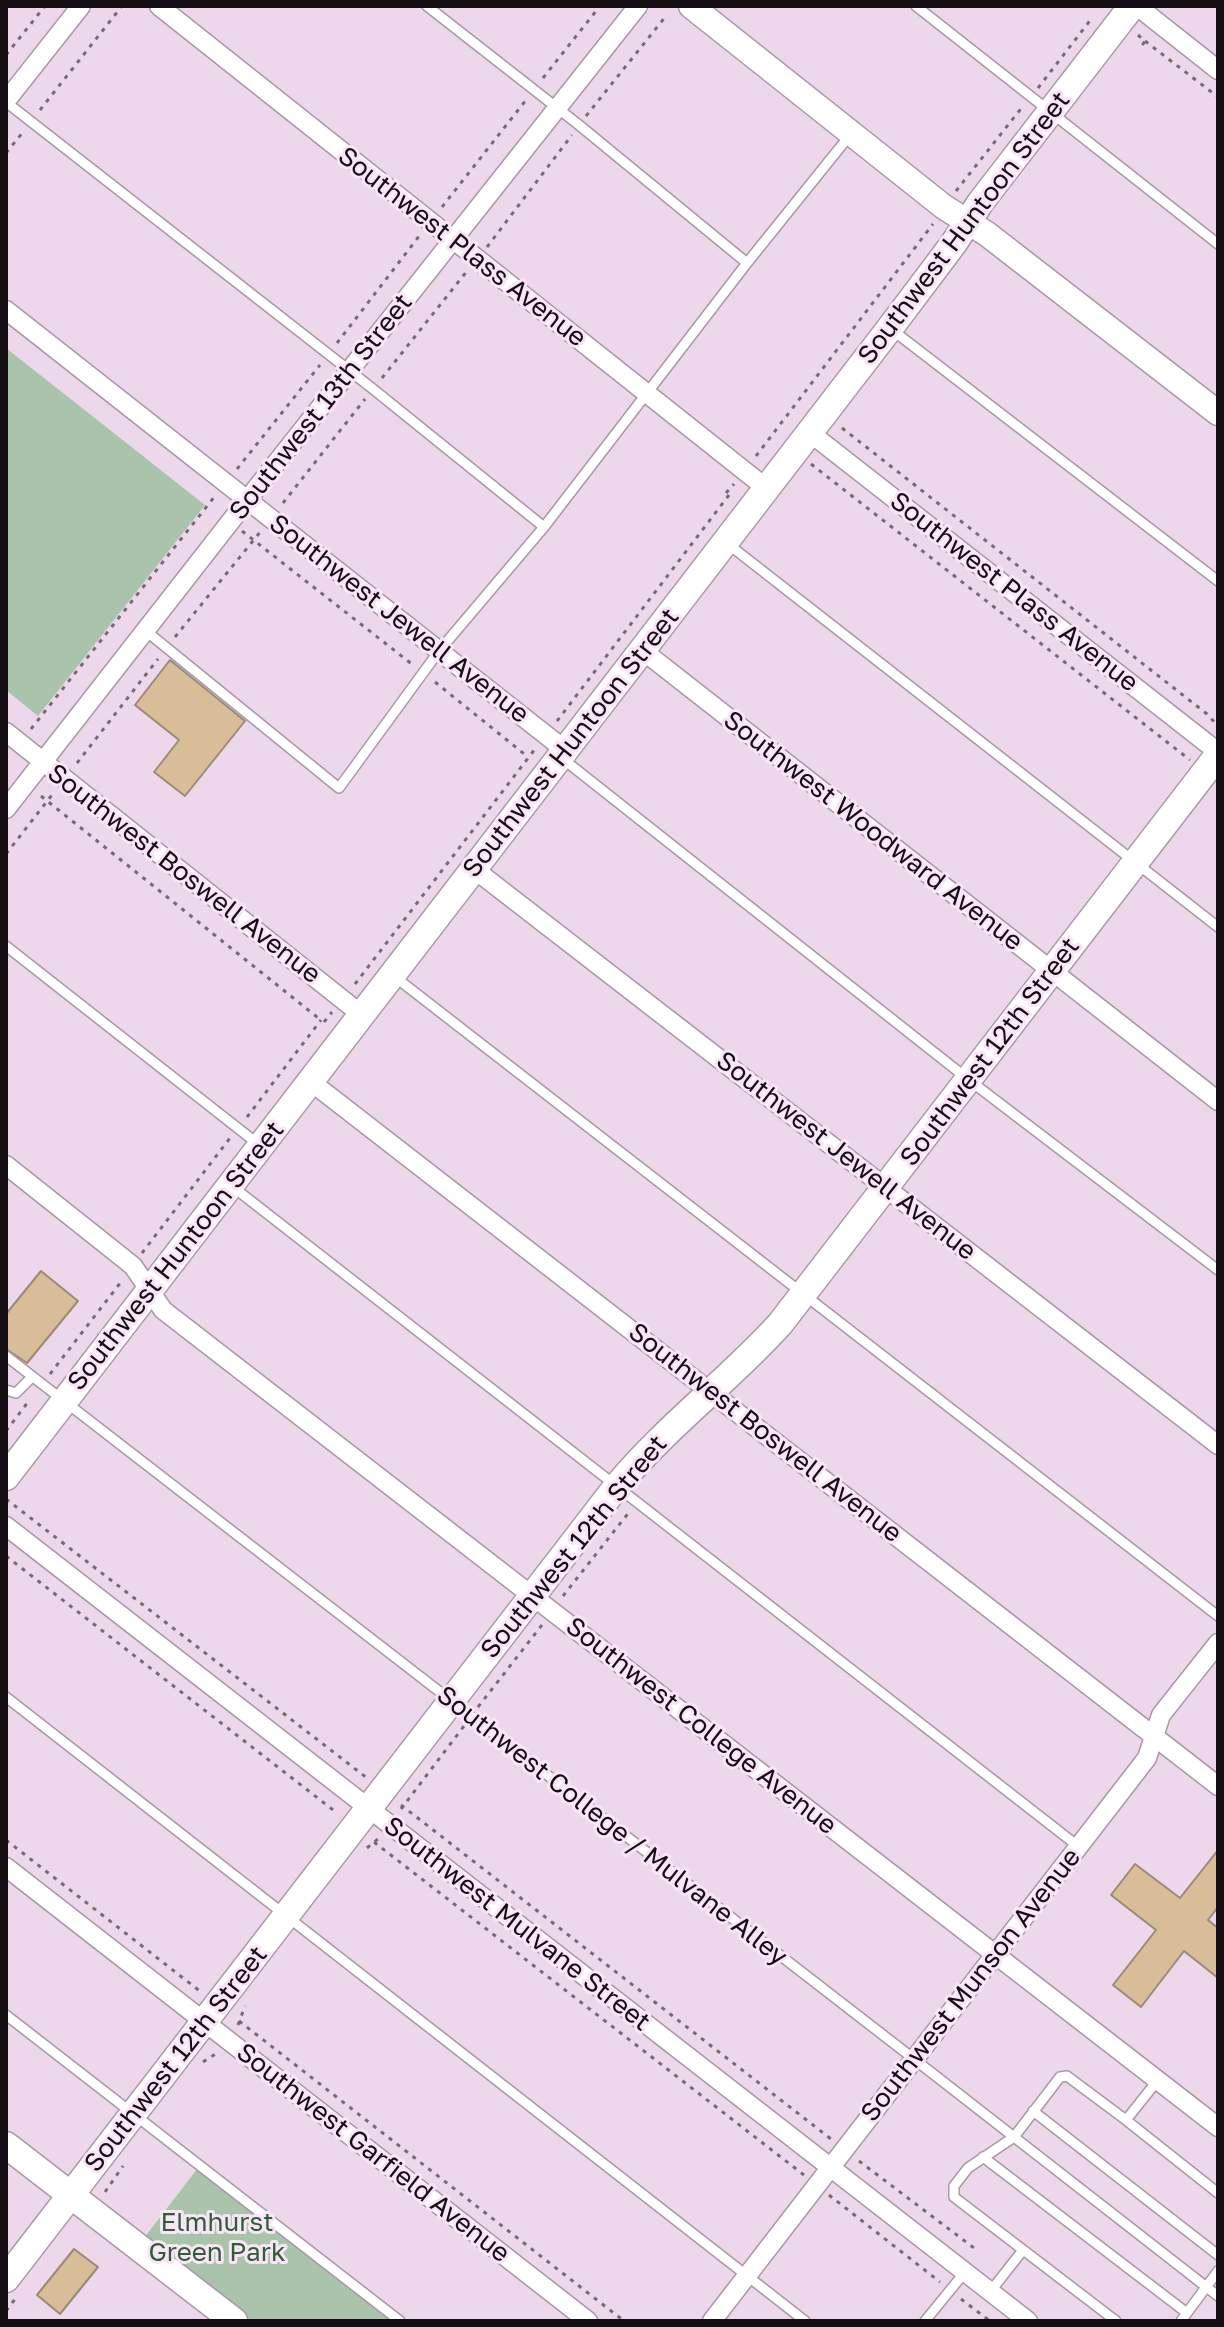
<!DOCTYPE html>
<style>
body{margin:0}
#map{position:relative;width:1224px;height:2327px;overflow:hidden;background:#ecd8ea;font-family:"Golos Text",sans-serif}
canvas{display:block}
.frame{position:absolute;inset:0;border:8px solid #150e14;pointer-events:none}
</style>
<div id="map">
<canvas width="1224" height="2327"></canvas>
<div class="frame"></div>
</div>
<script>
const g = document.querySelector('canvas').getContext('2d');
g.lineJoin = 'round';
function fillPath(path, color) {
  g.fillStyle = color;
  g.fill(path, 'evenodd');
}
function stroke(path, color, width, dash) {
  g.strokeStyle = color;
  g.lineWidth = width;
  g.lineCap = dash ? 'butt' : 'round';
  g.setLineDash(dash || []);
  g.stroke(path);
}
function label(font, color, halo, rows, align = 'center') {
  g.font = font + ' "Golos Text",sans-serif';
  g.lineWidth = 6;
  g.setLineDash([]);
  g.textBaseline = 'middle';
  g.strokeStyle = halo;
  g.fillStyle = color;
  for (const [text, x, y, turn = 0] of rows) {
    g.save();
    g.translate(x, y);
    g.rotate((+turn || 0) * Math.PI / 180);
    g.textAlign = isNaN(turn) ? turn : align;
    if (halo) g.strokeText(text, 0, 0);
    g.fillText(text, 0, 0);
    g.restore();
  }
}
fillPath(new Path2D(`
 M6,348L205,505L38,716L6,690Z
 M198,2168L396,2321H252L144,2238Z`), '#a9c4ab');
const building = new Path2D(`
 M170,660L245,721L185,796L154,772L179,740L135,705Z
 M41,1271L78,1301L27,1363L6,1349V1314Z
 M1218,1850V1907L1208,1920L1218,1928V1978L1184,1951L1141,2007L1113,1985L1156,1930L1111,1895L1135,1864L1180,1898Z
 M74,2249L98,2267L60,2314L37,2295Z`);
fillPath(building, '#d8bd98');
stroke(building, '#998b77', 2);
const service = new Path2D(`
 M427,6L579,125L747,263
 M916,6L1218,244
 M6,102L373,389L544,527
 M891,329L1218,581
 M728,544L1218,927
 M146,631L339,788L439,651L544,527L747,263L850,135
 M563,759L969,1080L1218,1270
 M6,946L258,1144
 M395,977L1218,1616
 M233,1187L1079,1847
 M6,1356L914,2059L1218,2296
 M6,1390L16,1393L32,1377
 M6,1697L805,2321
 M6,2015L400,2321
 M1033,2111L1218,2255
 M1126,2120L1218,2193
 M983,2157L1187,2313
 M990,2292L1023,2250
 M925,2321L965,2272
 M1116,2321L954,2197V2186L968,2168L1014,2137L1060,2077L1067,2076L1126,2120L1158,2080
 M1181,2321L1218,2271`);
const minor = new Path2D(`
 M159,6L766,488
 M1137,6L1218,70
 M6,101L81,6
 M6,310L565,750
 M809,432L1218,752
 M642,650L1218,1101
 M6,732L362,1015
 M6,809L266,476L638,6
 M474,869L1218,1445
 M310,1081L1218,1786
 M6,1165L133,1266L163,1310L1218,2127
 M6,1526L1028,2321
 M6,1867L588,2321
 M712,2321L1147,1758L1161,1715L1218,1643`);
const tertiary = new Path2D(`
 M691,6L944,207L987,234L1218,413`);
const secondary = new Path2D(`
 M6,1477L890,328L954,243L980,203L1132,6
 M6,2145L234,2321
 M6,2279L617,1486C666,1427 728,1381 780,1324L1218,755`);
stroke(service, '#aa97a8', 12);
stroke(minor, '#aa97a8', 21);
stroke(tertiary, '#aa97a8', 27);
stroke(secondary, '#aa97a8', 29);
stroke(new Path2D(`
 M1138,35L1145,41L1139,50
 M1145,41L1218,97
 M6,55L45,6
 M543,78L600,6
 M1038,88L1092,18
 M40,110L122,6
 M586,116L666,16
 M6,153L23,132
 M956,191L1023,106
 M442,207L526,100
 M487,247L572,135
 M337,343L420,235
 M382,378L467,271
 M842,428L1207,714L1218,726
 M756,456L933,224
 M811,464L1190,760
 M237,469L320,365
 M726,493L734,484
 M283,503L365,399
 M242,531L413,665
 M175,637L261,531
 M435,682L528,757
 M557,721L729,495
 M31,729L215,496
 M77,763L158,659
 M41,796L322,1021
 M6,854L55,791
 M355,984L535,749
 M324,1022L332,1012
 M247,1117L321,1020
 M142,1253L230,1138
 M50,1374L121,1282
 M6,1431L28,1402
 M6,1499L367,1778
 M6,1556L337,1813
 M563,1596L630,1511
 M478,1707L542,1625
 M401,1805L831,2139
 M401,1809L464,1726
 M6,1840L201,1992
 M374,1842L804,2175
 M367,1848L379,1838
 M239,2021L624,2321
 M238,2025L245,2006
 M203,2062L217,2053
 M859,2161L974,2248
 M105,2192L123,2166
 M829,2195L940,2282
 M961,2299L990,2321
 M6,2311L15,2299`), '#776a75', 3, [4, 6]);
stroke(service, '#fff', 9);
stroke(minor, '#fff', 18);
stroke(tertiary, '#fff', 24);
stroke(secondary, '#fff', 26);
label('26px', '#150e14', '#fae5f8', [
 ["Southwest Huntoon Street",964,228,-53],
 ["Southwest Plass Avenue",462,247,38],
 ["Southwest 13th Street",321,407,-52],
 ["Southwest Plass Avenue",1014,592,38],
 ["Southwest Jewell Avenue",399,619,38],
 ["Southwest Huntoon Street",571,743,-52],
 ["Southwest Woodward Avenue",873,831,38],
 ["Southwest Boswell Avenue",184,874,38],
 ["Southwest 12th Street",990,1052,-53],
 ["Southwest Jewell Avenue",846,1156,38],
 ["Southwest Huntoon Street",176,1256,-52],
 ["Southwest Boswell Avenue",765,1433,38],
 ["Southwest 12th Street",574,1547,-51],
 ["Southwest College Avenue",701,1726,38],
 ["Southwest College / Mulvane Alley",612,1826,38],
 ["Southwest Mulvane Street",517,1924,38],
 ["Southwest Munson Avenue",971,1985,-52],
 ["Southwest 12th Street",176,2059,-52],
 ["Southwest Garfield Avenue",373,2153,38]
]);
label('26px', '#2d5f34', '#fae5f8', [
 ["Elmhurst",217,2223],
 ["Green Park",217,2253]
]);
</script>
